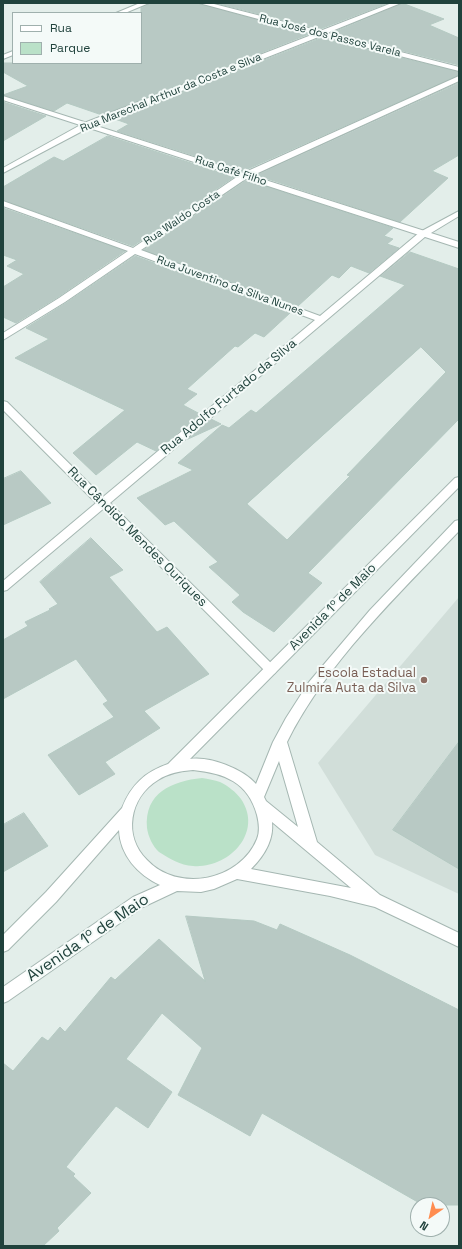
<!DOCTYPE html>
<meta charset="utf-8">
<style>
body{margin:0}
#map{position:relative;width:462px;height:1249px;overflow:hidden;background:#e3eeea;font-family:"Space Grotesk",sans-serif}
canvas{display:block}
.frame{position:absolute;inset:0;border:4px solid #20423c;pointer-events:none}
.legend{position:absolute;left:12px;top:12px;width:130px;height:52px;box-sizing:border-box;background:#f4faf8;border:1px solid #9fb0ad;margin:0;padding:5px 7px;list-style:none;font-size:12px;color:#20423c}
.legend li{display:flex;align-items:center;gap:8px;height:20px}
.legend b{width:20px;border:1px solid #9fb0ad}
.north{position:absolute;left:410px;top:1197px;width:40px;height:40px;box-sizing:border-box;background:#f4faf8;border:1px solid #9fb0ad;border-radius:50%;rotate:214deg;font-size:11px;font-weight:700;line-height:16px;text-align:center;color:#20423c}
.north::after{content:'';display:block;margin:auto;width:14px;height:18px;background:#ff8d50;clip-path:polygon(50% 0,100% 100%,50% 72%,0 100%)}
</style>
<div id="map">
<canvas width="462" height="1249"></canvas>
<div class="frame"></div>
<ul class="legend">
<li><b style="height:5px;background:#fff"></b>Rua</li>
<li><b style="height:11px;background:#bae1c8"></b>Parque</li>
</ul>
<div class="north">N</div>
</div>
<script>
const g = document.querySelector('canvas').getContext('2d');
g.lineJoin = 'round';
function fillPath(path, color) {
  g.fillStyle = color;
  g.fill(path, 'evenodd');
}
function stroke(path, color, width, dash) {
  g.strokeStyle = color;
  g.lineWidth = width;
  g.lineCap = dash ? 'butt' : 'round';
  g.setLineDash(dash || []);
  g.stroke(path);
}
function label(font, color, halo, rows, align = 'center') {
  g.font = font + ' "Space Grotesk",sans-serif';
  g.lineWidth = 4;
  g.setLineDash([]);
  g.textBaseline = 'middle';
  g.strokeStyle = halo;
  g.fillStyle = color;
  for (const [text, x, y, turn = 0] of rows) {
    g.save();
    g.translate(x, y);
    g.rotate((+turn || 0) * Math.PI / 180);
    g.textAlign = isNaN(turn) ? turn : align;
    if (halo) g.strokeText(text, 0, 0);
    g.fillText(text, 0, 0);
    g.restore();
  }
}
fillPath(new Path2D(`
 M459,597V894L375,855L318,763Z`), '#d1ded9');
fillPath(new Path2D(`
 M202,778C208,779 215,780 220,782C228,786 236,792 241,799C264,833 228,869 193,866C180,865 170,859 159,852C153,847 148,836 147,828C144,793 172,781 202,778Z`), '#bae1c8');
const building = new Path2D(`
 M150,3H198L309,34L102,115L67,103L54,111L3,95L28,86L3,72V63H141V8Z
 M216,3H388L320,29Z
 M402,3L444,19L429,25L459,38V65L332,33Z
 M321,38L459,72V75L243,171L117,131L129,124L115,119Z
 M459,83V155L432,171L448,178L400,222L256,175Z
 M3,102L46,116L3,141Z
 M108,136L234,177L133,246L3,200V187L54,157L63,161Z
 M246,180L393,228L384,236L393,239L387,244L399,248L369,273L351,266L339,278L332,275L298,306L144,250Z
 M3,208L125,251L58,297L16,323L3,317V287L24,274L7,266L17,260L3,255Z
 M410,252L459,269V419L308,573L322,583L274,632L243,612L232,602L240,595L209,567L218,562L174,521L165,525L137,498L193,470L178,463L222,425L229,428L251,410L256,413L405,285L380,276ZM421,347L446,372L347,475L350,476L287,540L247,504Z
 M135,256L290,313L264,337L255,333L238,347L235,346L187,389L197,394L183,405L200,414L156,451L137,442L96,475L73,453L125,410L15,358L49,339L26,328L66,303Z
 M211,419L221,424L188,439Z
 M21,471L51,503L3,525V479Z
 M91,538L123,570L109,577L157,632L167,627L209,674L144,711L160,728L105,762L115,774L79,795L48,755L114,717L103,704L108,701L76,659L3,699V640L28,626L25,622L50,610L49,609L58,604L40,582Z
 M459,742V869L393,830Z
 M24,813L48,846L3,872V825Z
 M186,916L254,921L277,930L280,924L350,955L459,1010V1205H423L262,1113L250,1136L178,1095L202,1048L162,1013L126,1059L172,1092L148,1128L116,1106L66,1167L75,1174L73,1176L91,1193L57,1228L59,1231L43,1246H3V1063L13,1071L42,1037L48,1041L60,1027L65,1032L111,977L115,980L159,939L205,981Z`);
fillPath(building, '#b8c9c4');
stroke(building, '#b4c9c2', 1);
const minor = new Path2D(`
 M140,3H149L125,13H116Z
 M199,3H210L320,31L392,3H401L327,33L459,67V71L321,36L90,127L3,173V168L84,123L314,34Z
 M13,51V55L3,59V55Z
 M459,76V81L247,178L141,250L320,316L420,232L459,211V216L426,236L110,503L275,667L277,670L275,673L271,675L267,673L103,509L7,590L3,591V581L96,503L3,410V401L7,402L103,497L315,320L135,254L65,302L3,340V333L59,298L128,251L3,206V201L133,248L241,174Z`);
const tertiary = new Path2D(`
 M3,96L459,242V248L3,100Z
 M459,477V487L190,759C210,756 243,769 256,784L273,742L286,718L309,682L370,610L455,521L459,520V531C398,595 326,663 287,742L317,842L380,895L459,933V947L375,907L330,896L237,879L214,889L201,892L177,891L143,907L8,1001L3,1003V987L133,897L160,885C138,875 120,855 119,830L56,902L8,950L3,952V935L46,892L122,808C131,785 145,772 168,764L455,478ZM279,761L298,827L266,801L264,797ZM193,770C224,773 248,782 257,815C259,823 260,832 257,839C240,881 178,893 147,860C123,836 129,798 158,780C168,773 181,771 193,770ZM272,822L351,888L251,869C264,856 274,840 272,822Z`);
stroke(minor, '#a5b7b2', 2);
stroke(tertiary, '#a5b7b2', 2);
fillPath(minor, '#fff');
fillPath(tertiary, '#fff');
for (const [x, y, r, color] of [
 [424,680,4,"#8d6e63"]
]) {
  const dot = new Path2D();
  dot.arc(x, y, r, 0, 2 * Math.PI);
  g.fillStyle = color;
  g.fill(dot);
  stroke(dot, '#f4faf8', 1.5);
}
label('11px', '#20423c', '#f4faf8', [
 ["Rua José dos Passos Varela",330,36,14],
 ["Rua Marechal Arthur da Costa e Silva",171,93,-22],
 ["Rua Café Filho",231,171,18],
 ["Rua Waldo Costa",182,218,-34],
 ["Rua Juventino da Silva Nunes",230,286,20]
]);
label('13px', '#20423c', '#f4faf8', [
 ["Rua Adolfo Furtado da Silva",229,397,-40],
 ["Rua Cândido Mendes Ouriques",137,537,45],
 ["Avenida 1º de Maio",333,607,-45]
]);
label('13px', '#785e54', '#f4faf8', [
 ["Escola Estadual",416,673],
 ["Zulmira Auta da Silva",416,688]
], 'right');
label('16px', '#20423c', '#f4faf8', [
 ["Avenida 1º de Maio",88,938,-34]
]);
</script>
